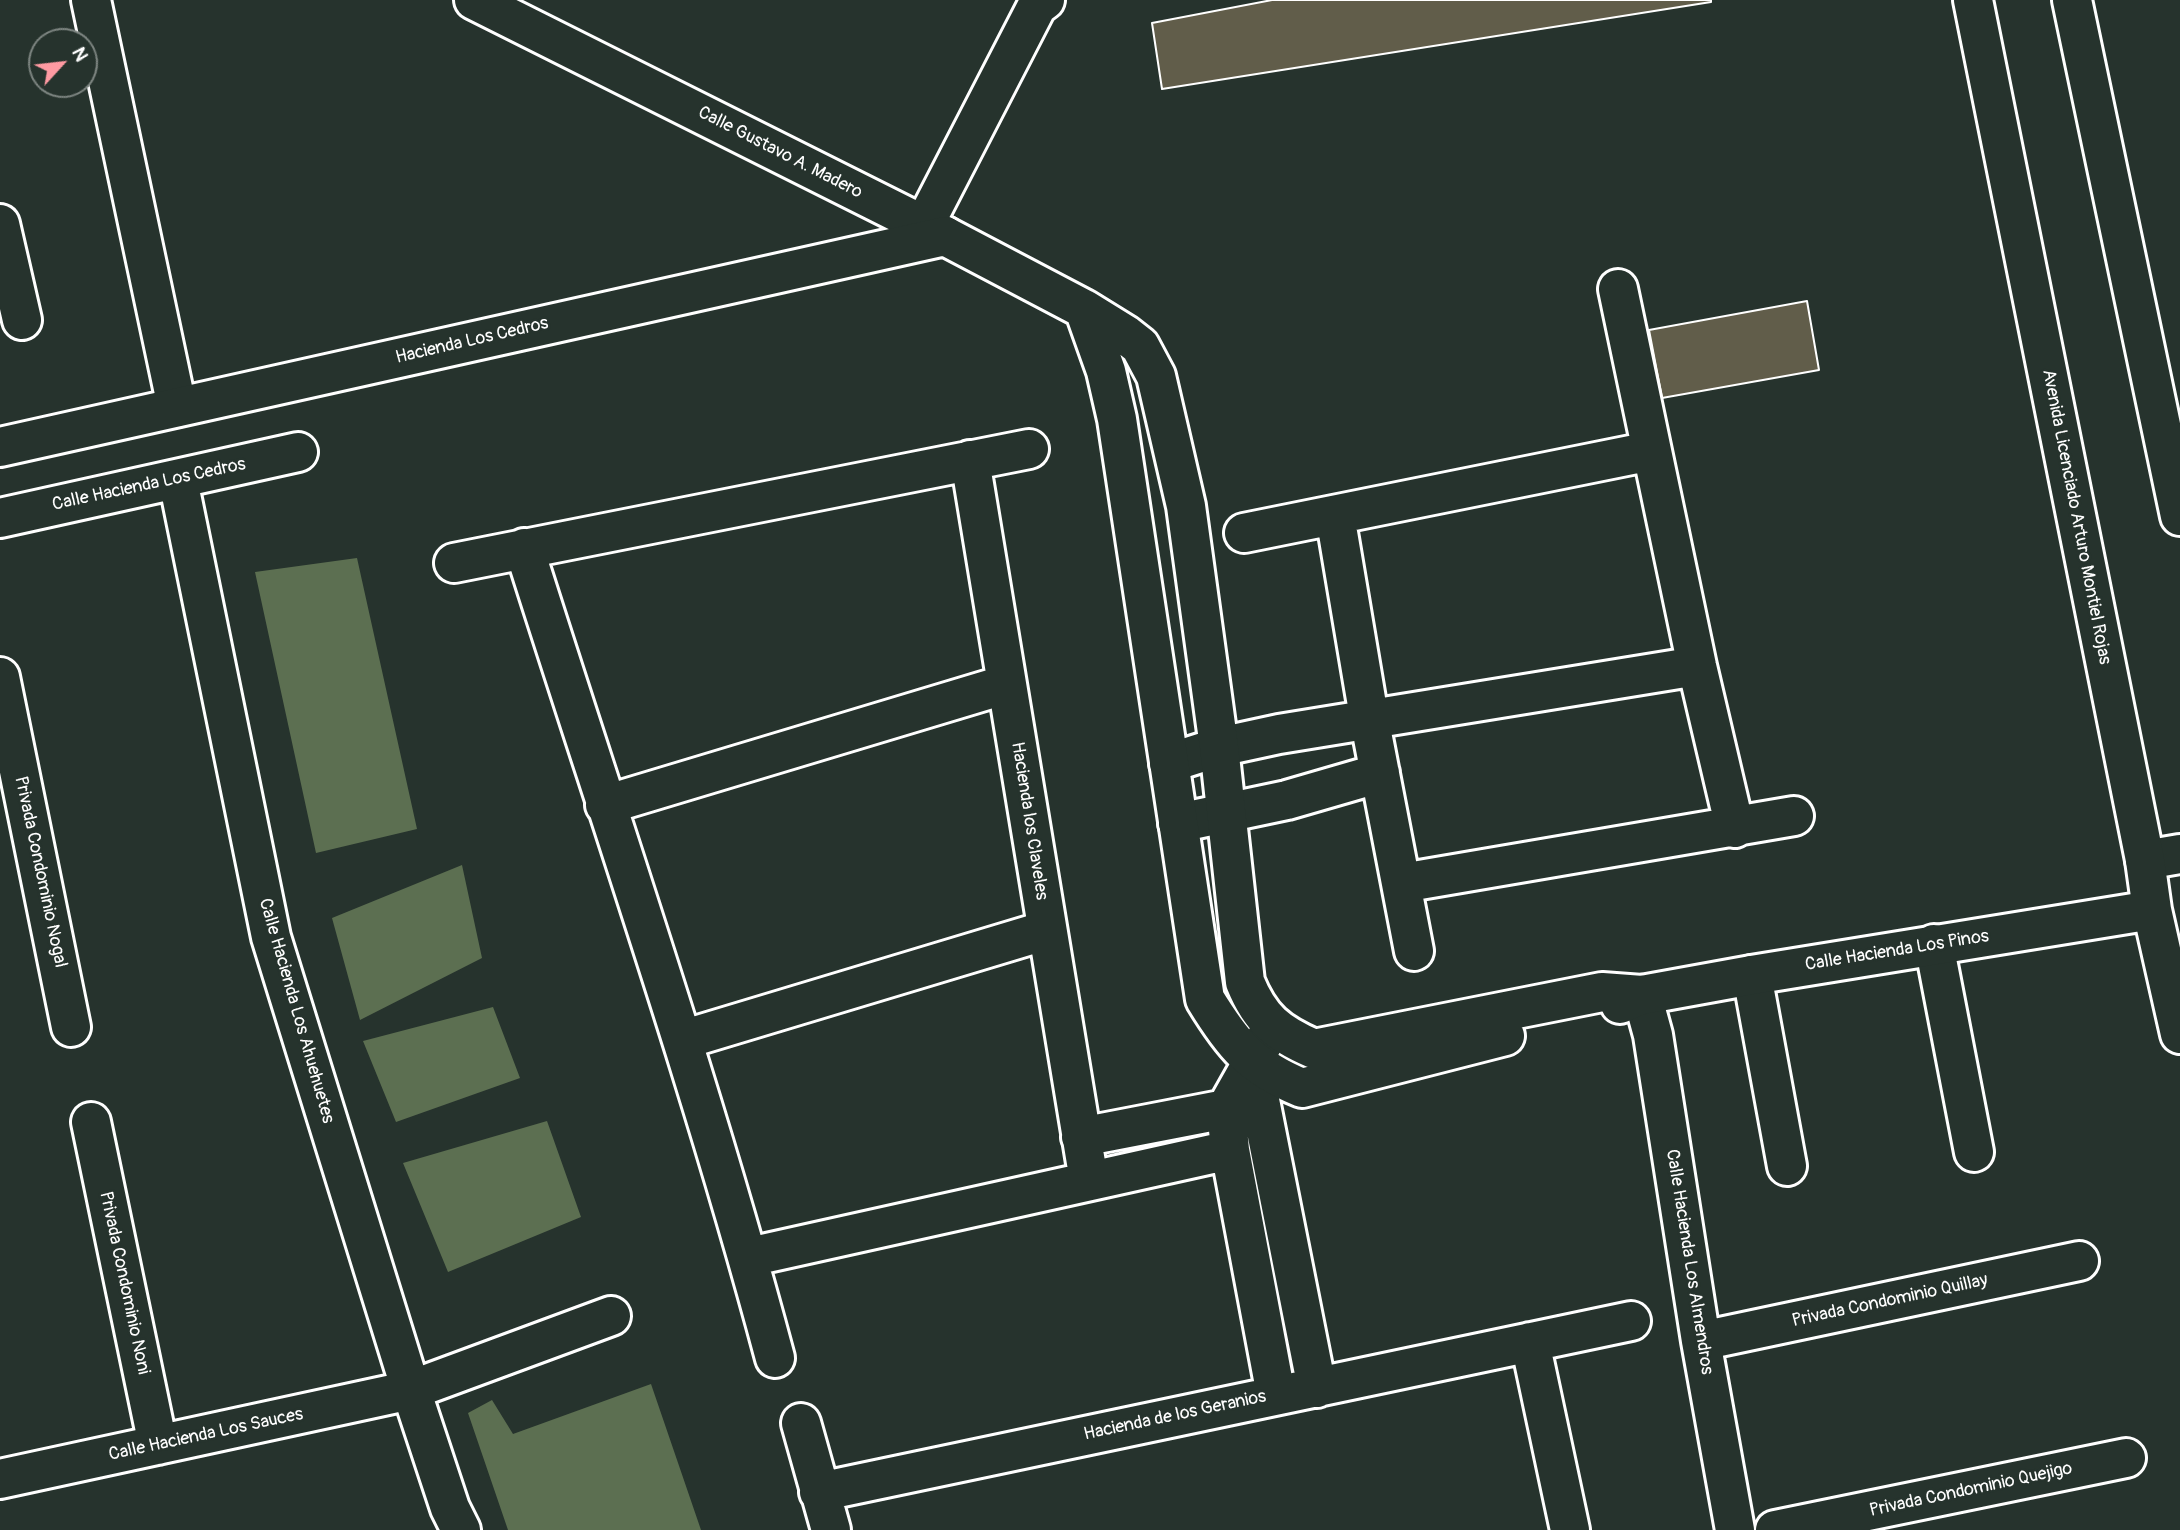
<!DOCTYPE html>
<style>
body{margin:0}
#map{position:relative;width:2180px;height:1530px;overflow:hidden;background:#26332d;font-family:Pangolin,sans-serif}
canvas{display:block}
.north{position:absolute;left:28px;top:28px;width:70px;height:70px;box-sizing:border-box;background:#26332d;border:2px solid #7d8581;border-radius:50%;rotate:63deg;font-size:19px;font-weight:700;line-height:28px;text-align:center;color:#fff}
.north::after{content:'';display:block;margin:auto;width:24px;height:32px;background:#ff9aa2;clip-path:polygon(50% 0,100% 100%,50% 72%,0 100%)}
</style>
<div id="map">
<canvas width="2180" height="1530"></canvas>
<div class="north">N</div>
</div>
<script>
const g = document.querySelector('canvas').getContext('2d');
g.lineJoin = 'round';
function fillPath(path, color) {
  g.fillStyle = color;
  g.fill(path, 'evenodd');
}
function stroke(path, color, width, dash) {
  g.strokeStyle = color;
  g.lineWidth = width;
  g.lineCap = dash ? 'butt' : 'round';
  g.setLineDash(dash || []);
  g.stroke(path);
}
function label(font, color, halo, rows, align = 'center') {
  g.font = font + ' Pangolin,sans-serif';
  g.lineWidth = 5;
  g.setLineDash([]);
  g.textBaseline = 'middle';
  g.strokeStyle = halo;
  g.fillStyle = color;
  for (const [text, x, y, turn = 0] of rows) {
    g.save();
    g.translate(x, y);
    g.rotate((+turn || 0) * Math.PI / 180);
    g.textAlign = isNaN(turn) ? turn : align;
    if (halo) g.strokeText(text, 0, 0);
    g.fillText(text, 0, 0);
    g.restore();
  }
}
fillPath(new Path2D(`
 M357,558L417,829L316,853L255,572Z
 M462,865L482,958L360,1020L332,918Z
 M493,1007L520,1078L396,1122L363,1041Z
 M547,1121L581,1217L448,1272L403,1163Z
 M651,1384L701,1530H508L468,1413L492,1400L513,1434Z`), '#5c6f51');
const building = new Path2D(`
 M1272,0H1711V2L1162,89L1152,23Z
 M1807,301L1819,370L1662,398L1649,330Z`);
fillPath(building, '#615d4a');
stroke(building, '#fff', 2);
const minor = new Path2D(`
 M91,0L177,407
 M474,0L945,236
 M2072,0L2180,516
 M0,224L22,320
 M924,225L1037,6L1045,0
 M1618,289L1697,666L1735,828
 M970,460L1089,1181
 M178,480L271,937L411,1390L450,1508L461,1530
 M1335,515L1369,717L1414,951
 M0,518L298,452
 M1244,533L1651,451
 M524,548C609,817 702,1085 775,1358
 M454,563L1029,449
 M0,677L71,1027
 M1169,763L1219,747L1279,734L1697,666
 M605,805L1007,684
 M1178,823L1287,800L1380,773
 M2145,860L2180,854
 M1402,883L1794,816
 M1934,944L1974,1152
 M1752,975L1787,1166
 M1642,995L1653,1035L1701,1341L1735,1530
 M1270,1031L1226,1109L1230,1150L1276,1395
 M682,1040L1047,930
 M1252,1060L1317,1388
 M91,1122L158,1445
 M1081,1137L1226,1109
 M749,1257L1230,1150
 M1701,1341L2079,1261
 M1530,1342L1570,1530
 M801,1423L831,1530
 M0,1479L411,1390L611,1316
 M819,1492L1631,1321
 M1775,1530L2126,1458`);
const major = new Path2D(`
 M1973,0L2145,860L2152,910L2180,1034
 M1084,309L1106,371L1117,419L1205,999C1233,1045 1251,1067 1302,1088L1505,1036
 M0,447L945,236L1084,309L1126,335L1140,346L1156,376L1186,506L1219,747L1245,982C1260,1019 1277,1033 1314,1049L1602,992L1642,995
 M1620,1004L1642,995L1752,975L2152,910`);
stroke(minor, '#fff', 44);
stroke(major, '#fff', 44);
stroke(minor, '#26332d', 38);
stroke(major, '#26332d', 38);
label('18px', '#fff', '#26332d', [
 ["Calle Gustavo A. Madero",780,153,27],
 ["Hacienda Los Cedros",472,341,-13],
 ["Calle Hacienda Los Cedros",149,485,-12],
 ["Avenida Licenciado Arturo Montiel Rojas",2076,517,79],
 ["Hacienda los Claveles",1029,821,81],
 ["Privada Condominio Nogal",40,872,78],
 ["Calle Hacienda Los Pinos",1897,951,-9],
 ["Calle Hacienda Los Ahuehuetes",296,1011,74],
 ["Calle Hacienda Los Almendros",1689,1262,81],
 ["Privada Condominio Noni",124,1283,78],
 ["Privada Condominio Quillay",1890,1301,-12],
 ["Hacienda de los Geranios",1175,1416,-12],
 ["Calle Hacienda Los Sauces",206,1435,-12],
 ["Privada Condominio Quejigo",1971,1490,-12]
]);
</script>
